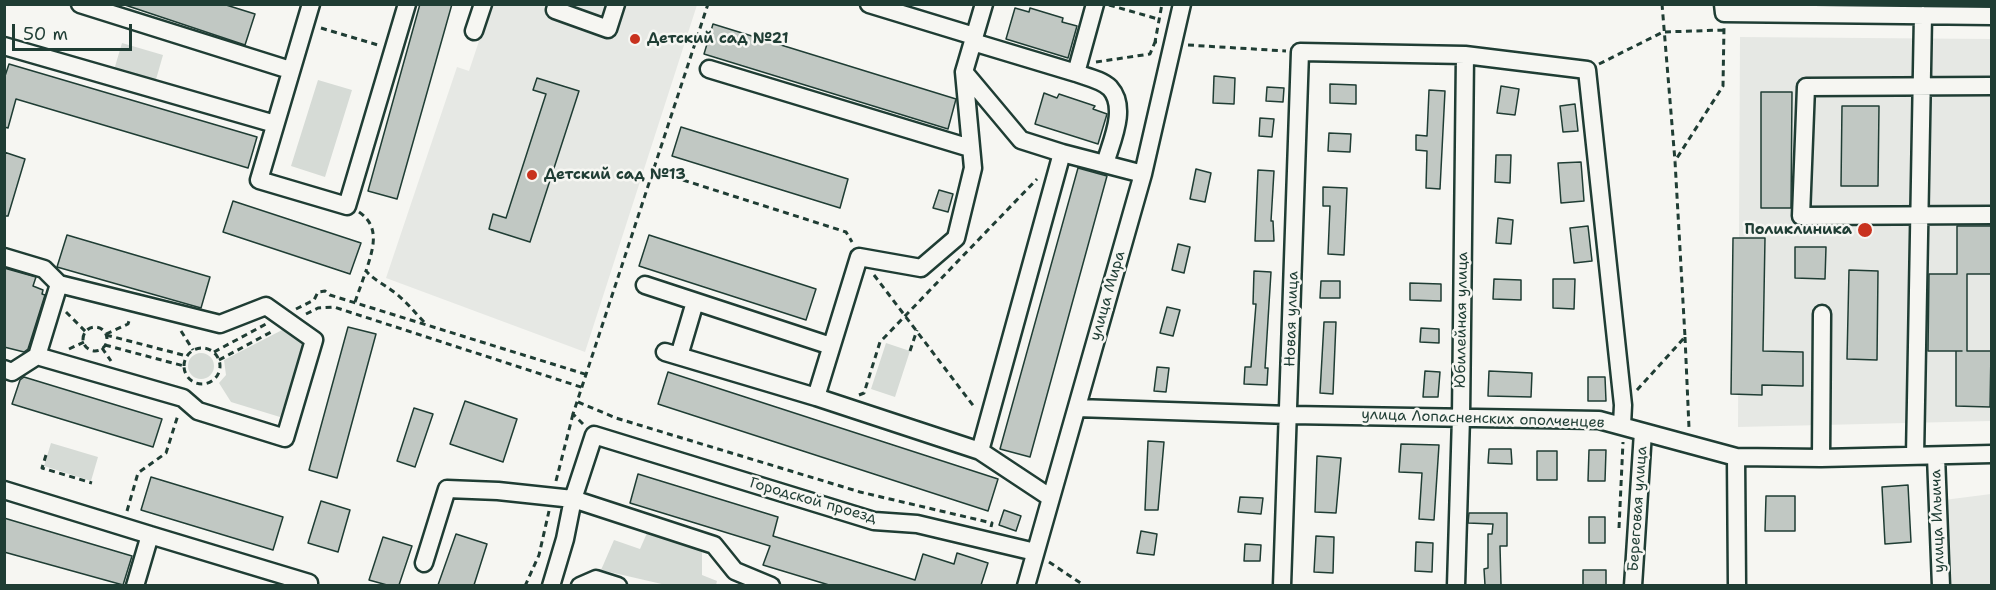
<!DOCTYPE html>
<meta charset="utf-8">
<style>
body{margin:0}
#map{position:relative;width:1996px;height:590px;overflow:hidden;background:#f6f6f2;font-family:"Shantell Sans",sans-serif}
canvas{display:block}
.frame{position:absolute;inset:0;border:6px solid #1f3d34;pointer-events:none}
.scale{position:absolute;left:12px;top:24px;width:120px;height:27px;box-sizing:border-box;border:3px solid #1f3d34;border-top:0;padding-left:8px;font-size:18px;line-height:21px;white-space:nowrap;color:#1f3d34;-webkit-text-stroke:4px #f6f6f2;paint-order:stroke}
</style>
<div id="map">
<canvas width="1996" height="590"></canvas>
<div class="frame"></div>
<div class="scale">50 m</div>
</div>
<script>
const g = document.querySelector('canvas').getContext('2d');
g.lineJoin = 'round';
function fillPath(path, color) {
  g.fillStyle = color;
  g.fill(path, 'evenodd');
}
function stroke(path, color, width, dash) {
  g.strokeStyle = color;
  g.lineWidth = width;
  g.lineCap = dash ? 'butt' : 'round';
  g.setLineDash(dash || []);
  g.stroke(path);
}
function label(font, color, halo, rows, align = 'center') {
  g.font = font + ' "Shantell Sans",sans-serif';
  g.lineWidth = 5;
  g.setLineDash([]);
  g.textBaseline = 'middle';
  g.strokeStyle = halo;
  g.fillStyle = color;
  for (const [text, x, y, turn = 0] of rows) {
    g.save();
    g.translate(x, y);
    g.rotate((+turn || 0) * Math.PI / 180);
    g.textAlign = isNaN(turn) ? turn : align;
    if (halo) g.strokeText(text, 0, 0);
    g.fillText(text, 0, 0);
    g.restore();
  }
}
fillPath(new Path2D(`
 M491,5H697L585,352L386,278L457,67L469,71Z
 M1740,37L1991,39V421L1738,427Z
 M1991,494V585H1948L1944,500Z`), '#e6e8e4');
fillPath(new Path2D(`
 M122,43L163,55L155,83L114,70Z
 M318,80L352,90L325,177L291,166Z
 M286,328L300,335L304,345L280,417L231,402L219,383L226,375L224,360Z
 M886,343L910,351L895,397L871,389Z
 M188 366a13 13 0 1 1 26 0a13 13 0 1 1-26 0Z
 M51,443L98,457L91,481L44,466Z
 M647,533L702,550V575L717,581L716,585H666L601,570L614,540L640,549Z`), '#d6dbd6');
const building = new Path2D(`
 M122,4H223L255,14L245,45Z
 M420,4H452L397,199L368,191Z
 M1015,8L1029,12L1030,8L1063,18L1062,22L1077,26L1068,58L1006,39Z
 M713,24L956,99L948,129L704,54Z
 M9,64L257,137L248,168L16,99L8,128L4,127V79Z
 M1214,76L1235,78L1234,104L1213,103Z
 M537,78L579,91L530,242L489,229L493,214L506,218L546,94L533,90Z
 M1330,84L1356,85V104L1330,103Z
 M1501,86L1519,89L1515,115L1497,113Z
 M1267,87L1284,88L1283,102L1266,101Z
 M1429,90L1445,91L1440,189L1426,188L1427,151L1416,150V135L1427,136Z
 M1761,92H1792L1791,208H1761Z
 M1044,93L1057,98L1059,94L1095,106L1093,109L1107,114L1098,144L1035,124Z
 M1575,104L1578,131L1563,132L1560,106Z
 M1842,106H1879L1878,186H1841Z
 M1260,118L1274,119L1272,137L1259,136Z
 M681,127L848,179L840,208L672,156Z
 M1329,133L1351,134L1350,152L1328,151Z
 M4,152L25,159L8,216H4Z
 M1496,155H1511L1510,183L1495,182Z
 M1581,162L1584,201L1561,203L1558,163Z
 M1078,168L1107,176L1030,457L1000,449Z
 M1196,169L1211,173L1205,202L1190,199Z
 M1258,170L1274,171L1271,221H1273L1274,241H1255Z
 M1323,187L1347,188L1344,255L1328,254L1330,206H1323Z
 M939,190L953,194L948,212L933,208Z
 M233,201L361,243L350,274L223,232Z
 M1498,218L1513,220L1511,244L1496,243Z
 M1588,226L1592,261L1574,263L1570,228Z
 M1957,226H1992L1991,274H1967V351H1991L1990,407L1956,406V351H1962H1928L1929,274H1957Z
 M67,235L210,277L201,308L57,267Z
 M649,235L816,289L806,320L639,266Z
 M1733,238H1765L1763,351L1803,352V386L1762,385V395L1731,394Z
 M1178,244L1190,247L1184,273L1172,270Z
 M1795,247H1826L1825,279L1795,278Z
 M4,268L36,277L33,286L43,290L42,294L45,295L28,349L24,352L4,347Z
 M1849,270L1878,271L1877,360L1847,359Z
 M1254,271L1271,272L1265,368H1268L1267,385L1244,384L1245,367H1251L1256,304H1253Z
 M1494,279L1521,280V300L1493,299Z
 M1553,279H1575L1574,309L1553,308Z
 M1321,281H1340V298H1320Z
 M1410,283L1441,284V301L1410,300Z
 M1167,307L1180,310L1173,336L1160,333Z
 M1324,322H1336L1333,394L1320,393Z
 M348,327L376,334L337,478L309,470Z
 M1421,328L1439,329V343L1420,342Z
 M1157,367L1169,368L1166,392L1154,391Z
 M1425,371L1440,372L1438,397H1423Z
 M1489,371L1532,373L1531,397L1488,396Z
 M668,372L998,479L988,511L658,404Z
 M24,377L162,419L153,447L12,404L20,380Z
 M1588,377H1605L1606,401H1588Z
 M465,401L517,419L503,462L450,444Z
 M414,408L433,414L415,467L397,461Z
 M1148,441L1164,442L1158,510H1145Z
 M1401,444L1439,445L1434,520L1419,519L1422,473L1399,472Z
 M1489,449H1511L1512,464L1488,463Z
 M1589,450H1606L1605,481H1588Z
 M1537,451H1557V480H1537Z
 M1317,456L1341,458L1336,513L1315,512Z
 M638,474L778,517L773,536L915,580L923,554L954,564L957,553L988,563L981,585H829L763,565L770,546L630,503Z
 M151,477L283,517L273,550L141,510Z
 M1908,485L1911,542L1885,544L1882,487Z
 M1766,496H1795V531H1765Z
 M1240,497L1263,498L1261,514L1238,512Z
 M321,501L350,510L338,552L308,543Z
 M1004,510L1021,516L1016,531L999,525Z
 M1469,513H1507V546H1500L1501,585H1485L1484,569L1488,568V534H1492L1493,524L1468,523Z
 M1589,517H1605V543H1589Z
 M4,518L132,556L123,585L4,552Z
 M1141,531L1157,534L1154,555L1137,553Z
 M456,534L487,544L474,585H438Z
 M1316,536L1334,537L1333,573L1314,572Z
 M383,537L412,546L399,585H387L369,580Z
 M1416,542L1433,543L1432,572L1415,571Z
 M1245,544L1261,545L1260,561H1244Z
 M1583,570H1606V585H1583Z`);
fillPath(building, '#c1c8c3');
stroke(building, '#1f3d34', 1.5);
const minor = new Path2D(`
 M80,4L290,70
 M311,4L259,180L347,206L407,4
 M557,4L555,10L608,29L616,4
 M869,4L974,36
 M984,4L964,72L1021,140L1062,153L980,451L1051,498
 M1723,4L1724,13L1992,16
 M474,31L483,4
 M973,42L1076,73L1095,4
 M4,46L275,124
 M709,69L970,148
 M964,72L973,168L956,238L921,268L859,257L816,397L980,451
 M1076,73C1087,77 1102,80 1110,88C1128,108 1111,142 1105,164
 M1992,86L1806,87L1801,216L1992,215
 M1062,153L1143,174
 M4,257L44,269L59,284L220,324L266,306L314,340L285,438L198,411L183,398L37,356L12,372L4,369
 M645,285L831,346
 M665,352L816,397
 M37,356L59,284
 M679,356L695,302
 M1077,408L1290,415L1599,420L1736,457L1821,458L1992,454
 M1915,456L1923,15
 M1936,456L1941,586
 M1736,457L1737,586
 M1821,458L1822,314
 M4,490L150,535L135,586
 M150,535L309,583
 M424,563L447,489L498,491L573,499L565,539L551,586
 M580,586L596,579L618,586
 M771,586L735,571L714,545L573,499L594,435L874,521L917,524L1035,552
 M1026,586L1143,174L1182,4
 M1282,586L1300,52L1465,55L1587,70L1623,405L1622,425
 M1456,586L1461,417L1465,55
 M1633,586L1643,432`);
stroke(minor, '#1f3d34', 21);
stroke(new Path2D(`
 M1662,4L1675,161
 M1109,5L1158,19
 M321,28L378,45
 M1157,42H1155L1162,4
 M1188,45L1286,51
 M1096,62L1150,54L1155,42
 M1599,64L1663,32L1723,30
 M683,180L846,232L852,242
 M359,212C381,227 373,249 366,271C375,281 384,284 394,292C406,301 415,313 426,324
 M874,275L975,408
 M355,302L366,271
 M296,309L314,300L318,292L325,291L330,295L588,375
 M66,312L86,332
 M306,314L318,308L334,307L584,388
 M83 339a12 12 0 1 1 24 0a12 12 0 1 1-24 0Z
 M181,331L193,350
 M106,334L128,324L130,318
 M106,335L187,356
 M1685,337L1689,428
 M105,345L184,366
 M184 366a18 18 0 1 1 36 0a18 18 0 1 1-36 0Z
 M102,348L111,361
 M69,349L84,342
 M910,351L917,330
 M214,352L266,324
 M219,360L273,331
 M1637,390L1685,337L1675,161L1723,86L1724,27
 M859,395L864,393L880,342L1037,179
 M578,402L616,418L860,492L992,523L991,527
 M583,424L573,414L708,4
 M46,455L42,468L92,483
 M556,481L573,414
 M127,511L138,473L166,453L178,415
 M1619,528L1623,442
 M1049,562L1085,586
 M525,586L539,555L549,511`), '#1f3d34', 3, [6, 4.5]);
stroke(minor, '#f6f6f2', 16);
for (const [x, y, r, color] of [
 [635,39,6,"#c8321e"],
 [532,175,6,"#c8321e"],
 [1865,230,8,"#c8321e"]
]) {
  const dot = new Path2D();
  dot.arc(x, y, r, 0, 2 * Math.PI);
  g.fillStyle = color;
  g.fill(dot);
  stroke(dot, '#f6f6f2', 2);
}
label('bold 15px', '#1f3d34', '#f6f6f2', [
 ["Детский сад №21",647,39],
 ["Детский сад №13",544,175],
 ["Поликлиника",1852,230,"right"]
], 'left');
label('15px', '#1f3d34', '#f6f6f2', [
 ["улица Мира",1108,296,-74],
 ["Новая улица",1292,319,-88],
 ["Юбилейная улица",1462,320,-89],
 ["улица Лопасненских ополченцев",1483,419,2],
 ["Городской проезд",813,501,16],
 ["Береговая улица",1638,509,-86],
 ["улица Ильича",1938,521,-92]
]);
</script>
